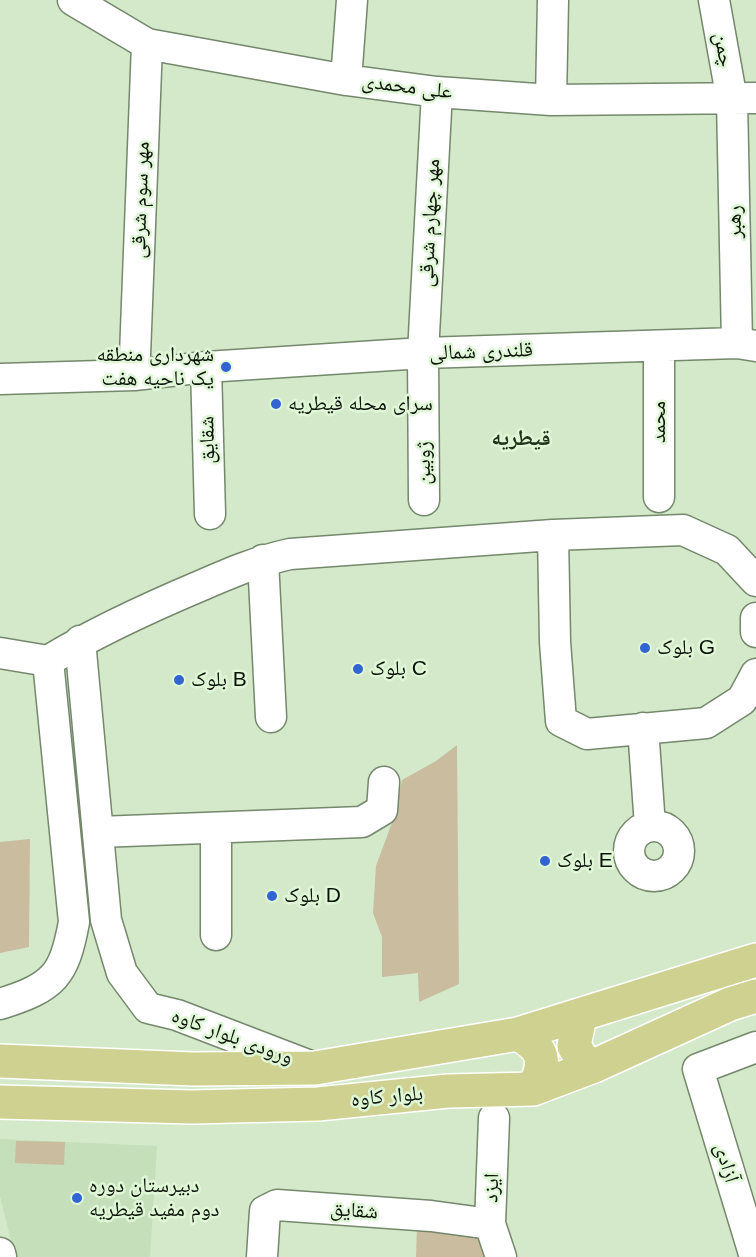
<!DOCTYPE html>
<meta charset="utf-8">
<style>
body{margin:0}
canvas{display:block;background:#d3e9ca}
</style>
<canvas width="756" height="1257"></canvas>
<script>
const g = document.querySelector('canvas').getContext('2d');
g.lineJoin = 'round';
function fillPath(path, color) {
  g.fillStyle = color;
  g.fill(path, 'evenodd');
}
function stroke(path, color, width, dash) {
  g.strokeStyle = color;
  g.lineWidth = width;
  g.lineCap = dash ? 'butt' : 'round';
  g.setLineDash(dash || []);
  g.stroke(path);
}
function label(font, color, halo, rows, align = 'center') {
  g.font = font + ' Arial,"Noto Naskh Arabic",sans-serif';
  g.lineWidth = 5;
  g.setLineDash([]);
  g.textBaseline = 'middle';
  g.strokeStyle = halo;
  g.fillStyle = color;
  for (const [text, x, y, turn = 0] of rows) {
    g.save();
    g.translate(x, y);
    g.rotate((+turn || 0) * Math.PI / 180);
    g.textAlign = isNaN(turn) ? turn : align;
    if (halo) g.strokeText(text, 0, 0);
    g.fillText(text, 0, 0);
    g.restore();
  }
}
fillPath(new Path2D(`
 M0,1139L157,1146L150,1257H15L0,1196Z`), '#c4dfb9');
fillPath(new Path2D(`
 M457,745L459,984L419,1002L418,973L382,977V937L373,913L376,866L394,817L402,780L436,761Z
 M30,839L29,947L0,953V842Z
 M16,1141L65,1142L64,1165L15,1163Z
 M417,1226L470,1229L479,1239L485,1257H416Z`), '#cabc9e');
const minor = new Path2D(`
 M73,0L147,44L346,80L437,92L551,100L756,98
 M714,0L732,100L737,343
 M346,80L352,0
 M551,100L553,0
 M135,355L147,44
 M206,367L210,514
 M0,379L134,375L206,367L423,353L737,343L756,346
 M659,497V347
 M424,500L423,353L437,92
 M553,535L555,642L561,721L587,734L706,723L742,700L756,674
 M263,560L271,717
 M756,618V632
 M80,641L106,920L122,973L148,1008L177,1015L310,1066
 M0,653L48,661C97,631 148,608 200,586C230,573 258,561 290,554L553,535L683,530L727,550L756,581
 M643,728L650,826
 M629 851a25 25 0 1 1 50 0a25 25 0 1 1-50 0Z
 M99,832L362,822L382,810L384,782
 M216,935V830
 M0,1004C54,987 64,976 74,922L48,661
 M494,1118L490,1224L501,1257
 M0,1253L1,1257
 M262,1257L265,1211L277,1205L431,1216L490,1224
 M755,1257L698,1069L756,1047`);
const major = new Path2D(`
 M580,1016L574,1046L582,1059L594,1066
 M518,1034C545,1049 547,1062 533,1089
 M0,1061L193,1069L315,1068L518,1034L756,960
 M0,1102L192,1107L318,1104L448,1091L533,1089L594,1066L730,1004L756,996`);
stroke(minor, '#74886c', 33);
stroke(major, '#fff', 36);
stroke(minor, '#fff', 30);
stroke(major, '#ced18f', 33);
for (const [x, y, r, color] of [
 [226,367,6,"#3163d2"],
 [276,404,6,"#3163d2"],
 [645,648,6,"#3163d2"],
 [358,669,6,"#3163d2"],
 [179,680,6,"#3163d2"],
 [545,861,6,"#3163d2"],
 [272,896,6,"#3163d2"],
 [77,1198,6,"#3163d2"]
]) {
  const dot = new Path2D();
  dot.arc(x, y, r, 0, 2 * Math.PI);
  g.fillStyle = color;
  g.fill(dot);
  stroke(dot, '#e0f7d7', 2);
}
label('21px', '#0b1308', '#e0f7d7', [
 ["چمن",723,50,80],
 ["علی محمدی",407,87,7],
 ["مهر سوم شرقی",141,200,-88],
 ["رهبر",735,222,-91],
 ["مهر چهارم شرقی",430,223,-87],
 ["قلندری شمالی",481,352,-2],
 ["محمد",659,422,-90],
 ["شقایق",208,440,-91],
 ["ژوبین",424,463,-90],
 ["ورودی بلوار کاوه",232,1037,20],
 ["بلوار کاوه",387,1097,-5],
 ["آزادی",726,1163,73],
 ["ایزد",492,1188,-88],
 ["شقایق",354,1211,4]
]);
label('21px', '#0b1308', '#e0f7d7', [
 ["شهرداری منطقه",214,355,"right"],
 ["یک ناحیه هفت",214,379,"right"],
 ["سرای محله قیطریه",288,404],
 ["بلوک G",657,648],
 ["بلوک C",370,669],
 ["بلوک B",191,680],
 ["بلوک E",557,861],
 ["بلوک D",284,896],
 ["دبیرستان دوره",89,1186],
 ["دوم مفید قیطریه",89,1210]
], 'left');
label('bold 22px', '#21331a', '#e0f7d7', [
 ["قیطریه",521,439]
]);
</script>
